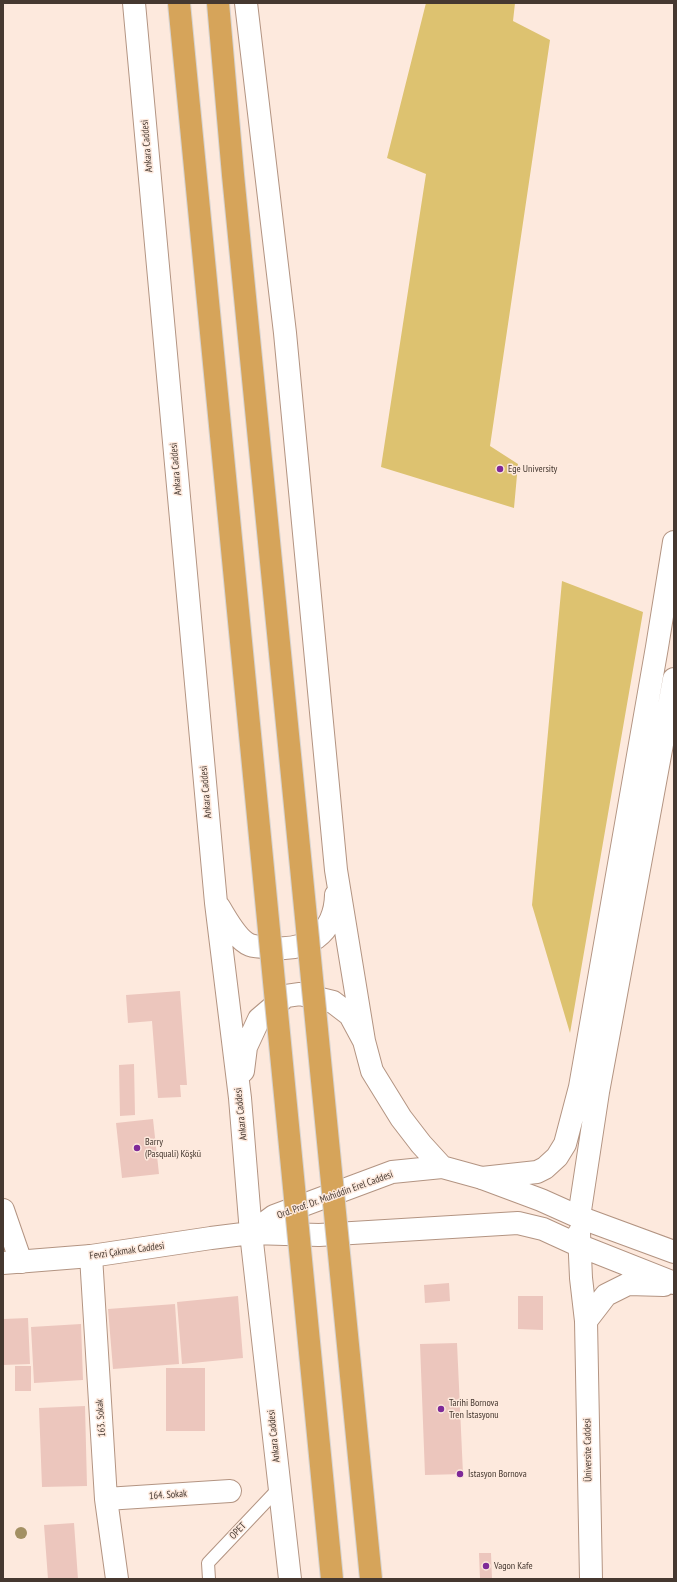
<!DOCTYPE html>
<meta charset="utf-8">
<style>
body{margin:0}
#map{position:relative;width:677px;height:1582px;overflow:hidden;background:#fde9dd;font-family:"PT Sans Narrow",sans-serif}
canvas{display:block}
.frame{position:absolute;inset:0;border:4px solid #453830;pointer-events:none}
</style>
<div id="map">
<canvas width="677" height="1582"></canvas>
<div class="frame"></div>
</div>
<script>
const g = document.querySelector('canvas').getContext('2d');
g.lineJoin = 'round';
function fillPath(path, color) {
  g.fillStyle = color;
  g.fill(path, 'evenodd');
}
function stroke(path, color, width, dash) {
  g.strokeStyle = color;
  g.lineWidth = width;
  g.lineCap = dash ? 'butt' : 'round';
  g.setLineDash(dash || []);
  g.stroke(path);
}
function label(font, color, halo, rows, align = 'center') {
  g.font = font + ' "PT Sans Narrow",sans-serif';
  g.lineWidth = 3;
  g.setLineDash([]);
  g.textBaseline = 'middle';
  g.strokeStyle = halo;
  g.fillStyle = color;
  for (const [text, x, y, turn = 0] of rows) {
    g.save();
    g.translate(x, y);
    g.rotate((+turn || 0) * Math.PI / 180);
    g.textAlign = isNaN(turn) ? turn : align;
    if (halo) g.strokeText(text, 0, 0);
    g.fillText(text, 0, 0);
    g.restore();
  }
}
fillPath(new Path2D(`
 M426,3H515L513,21L550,40L490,446L518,464L514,508L381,467L426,174L387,158Z
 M562,581L643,612L570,1033L532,905Z`), '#ddc270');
fillPath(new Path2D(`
 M180,991L187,1085H180L181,1097L158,1098L152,1021L128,1023L126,995Z
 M134,1064L135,1115L120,1116L119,1065Z
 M153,1119L159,1174L122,1178L116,1123Z
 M449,1283L450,1301L425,1303L424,1285Z
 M238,1296L243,1358L182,1364L177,1302Z
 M518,1296H543V1330L518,1329Z
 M175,1304L179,1364L113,1369L108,1309Z
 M28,1318L30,1364L3,1365V1319Z
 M81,1324L83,1380L34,1383L31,1327Z
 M457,1343L463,1474L425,1475L420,1344Z
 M15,1366H31V1391H15Z
 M166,1368H205V1431H166Z
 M85,1406L87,1486L42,1487L39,1408Z
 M74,1523L78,1579H48L44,1525Z
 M479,1553H491L492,1579H480Z`), '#ecc6bd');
const service = new Path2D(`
 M209,1579L208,1563L279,1488`);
const minor = new Path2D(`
 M482,1178L537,1172L545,1168L557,1157L565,1144L580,1087L657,647L674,542
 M3,1210L21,1262
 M579,1217L598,1092L674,679
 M91,1256L106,1499L117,1579
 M106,1499L230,1491`);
const secondary = new Path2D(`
 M134,3L216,903L240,1098L251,1233L290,1579
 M246,3L285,333L336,870L364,1041
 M219,907C226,918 237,940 250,945C255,947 263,947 269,947C306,953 335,934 336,895
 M243,1071L246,1047L259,1019L286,996L300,994L333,1002L350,1015L364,1041L372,1071L401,1118L421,1144L442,1167
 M251,1233L274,1216L392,1172L442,1167L482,1178L541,1200L579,1217L674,1252
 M579,1233L581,1278L586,1321L591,1579
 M3,1263L91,1256L211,1238L251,1233L319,1235L518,1223L543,1229L578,1245L674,1283
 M586,1321L606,1295L628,1284L664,1285`);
stroke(service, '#b39482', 14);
stroke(minor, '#b39482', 24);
stroke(secondary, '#b39482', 24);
stroke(service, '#fff', 12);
stroke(minor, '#fff', 22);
stroke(secondary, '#fff', 22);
const trunkBridge = new Path2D(`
 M179,3L332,1579
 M218,3L233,175L371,1579`);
stroke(trunkBridge, '#d6d3d1', 24, []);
stroke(trunkBridge, '#d6a45a', 22);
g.fillStyle = '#a39063';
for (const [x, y] of [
 [21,1533]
]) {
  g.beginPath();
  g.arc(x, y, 6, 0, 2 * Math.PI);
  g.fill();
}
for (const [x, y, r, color] of [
 [500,469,4,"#7e2998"],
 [137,1148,4,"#7e2998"],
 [441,1409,4,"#7e2998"],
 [460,1474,4,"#7e2998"],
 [486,1566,4,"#7e2998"]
]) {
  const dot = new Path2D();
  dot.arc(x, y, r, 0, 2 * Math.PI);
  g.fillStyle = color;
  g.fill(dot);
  stroke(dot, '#fde9dd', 1.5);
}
label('10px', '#453830', '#fde9dd', [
 ["Ankara Caddesi",147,146,-95],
 ["Ankara Caddesi",176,469,-95],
 ["Ankara Caddesi",206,792,-95],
 ["Ankara Caddesi",241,1114,-96],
 ["Ord. Prof. Dr. Muhiddin Erel Caddesi",335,1195,-20],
 ["Fevzi Çakmak Caddesi",127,1251,-8],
 ["163. Sokak",101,1418,-94],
 ["Ankara Caddesi",274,1436,-96],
 ["Üniversite Caddesi",588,1450,-91],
 ["164. Sokak",168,1495,-4],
 ["OPET",238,1531,-46]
]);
label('10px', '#453830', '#fde9dd', [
 ["Ege University",508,469],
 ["Barry",145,1142],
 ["(Pasquali) Köşkü",145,1154],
 ["Tarihi Bornova",449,1403],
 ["Tren İstasyonu",449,1415],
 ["İstasyon Bornova",468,1474],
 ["Vagon Kafe",494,1566]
], 'left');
</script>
